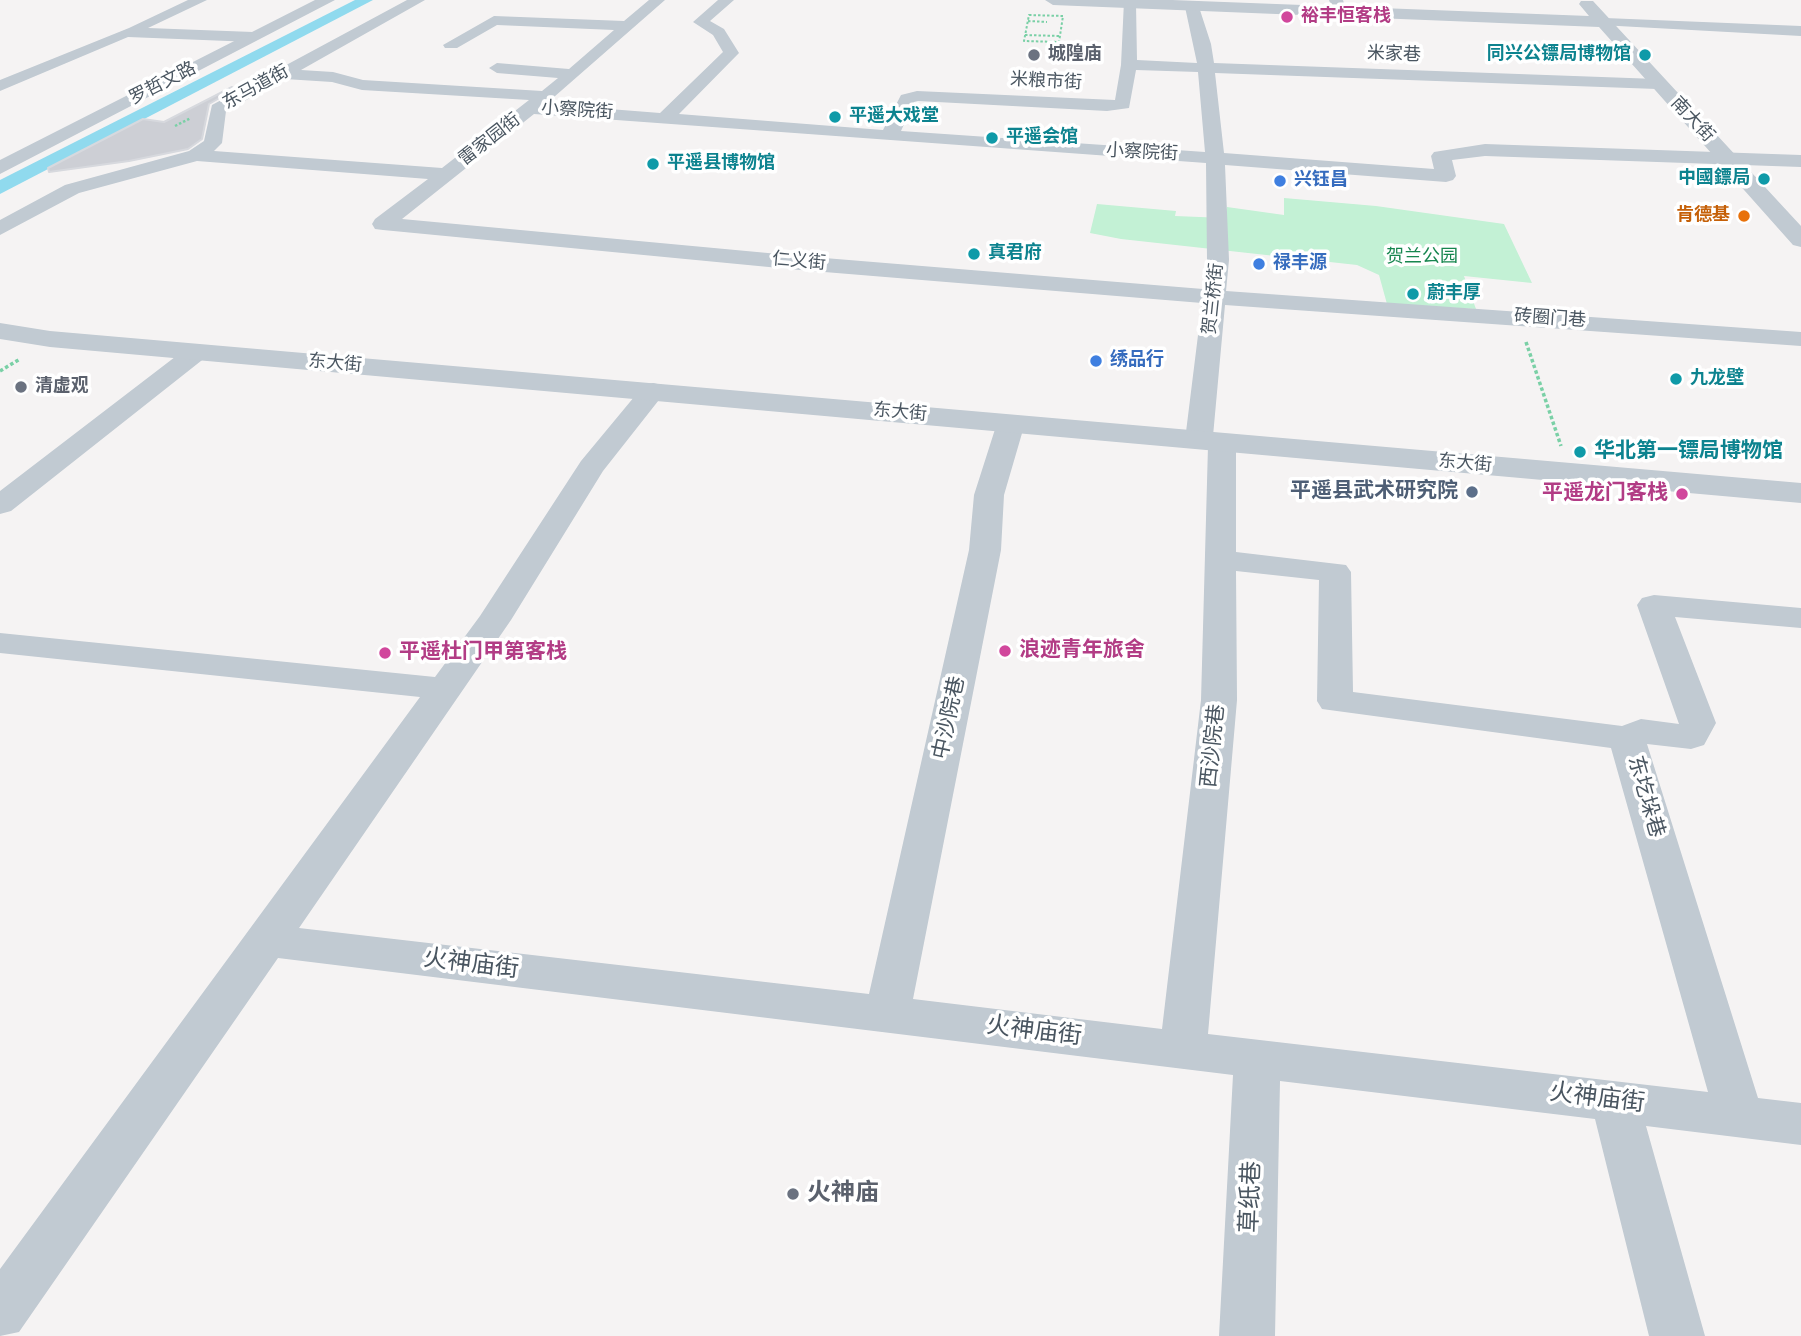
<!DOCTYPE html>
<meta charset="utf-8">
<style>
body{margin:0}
canvas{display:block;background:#f5f3f3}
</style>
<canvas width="1801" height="1336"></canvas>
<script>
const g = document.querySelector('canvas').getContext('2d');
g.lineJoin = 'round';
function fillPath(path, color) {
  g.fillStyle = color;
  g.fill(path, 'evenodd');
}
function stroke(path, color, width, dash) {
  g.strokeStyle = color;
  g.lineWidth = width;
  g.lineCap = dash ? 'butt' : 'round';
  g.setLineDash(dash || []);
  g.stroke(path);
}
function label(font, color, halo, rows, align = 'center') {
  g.font = font + ' "Titillium Web","Noto Sans SC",sans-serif';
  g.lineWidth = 7;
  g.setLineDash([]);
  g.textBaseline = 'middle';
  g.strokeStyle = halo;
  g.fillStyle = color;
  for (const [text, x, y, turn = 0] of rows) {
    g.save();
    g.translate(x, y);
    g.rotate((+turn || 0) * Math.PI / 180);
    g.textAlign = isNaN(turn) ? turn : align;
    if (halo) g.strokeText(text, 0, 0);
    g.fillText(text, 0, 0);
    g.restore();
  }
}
fillPath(new Path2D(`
 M1284,198L1376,206L1504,224L1532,283L1464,276L1476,309L1387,304L1379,275L1357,265L1121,239L1090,233L1097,204L1176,211L1175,216L1225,218L1227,207L1284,215Z`), '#c3f1d5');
fillPath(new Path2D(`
 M355,0H373L0,194V180Z`), '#90daee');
const building = new Path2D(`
 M232,87L228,93L209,104L202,139L188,149L129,161L49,172L48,168L143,119L164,122Z`);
fillPath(building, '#cdcfd5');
stroke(building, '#d7d9de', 2);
stroke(new Path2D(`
 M1029,15L1063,16L1059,42L1024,41Z
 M1028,21L1047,22
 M1025,35L1060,36`), '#7ad0a6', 2, [2.5, 2]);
stroke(new Path2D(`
 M175,126L191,118`), '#7ad0a6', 2.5, [2.5, 2]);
stroke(new Path2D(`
 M1526,342L1561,446
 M0,371L20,359`), '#7ad0a6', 3.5, [3.5, 2.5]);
fillPath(new Path2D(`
 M188,0H207L148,28L253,32L261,37L253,42L128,37L0,91V80L129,28Z
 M407,0H425L301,70L333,72L363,80L542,91L558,78L497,73L489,68L497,63L569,69L614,30L497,25L457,48H445L443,45L494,16L624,21L649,0H665L546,104L660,113L723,52L713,35L693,22L718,0H734L710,21L724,29L739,53L679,114L883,130L901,95L917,91L1115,100L1121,65L1124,1H1134L1136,4L1137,60L1197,63L1185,7L1192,3L1199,7L1211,44L1214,63L1657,79L1665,84L1657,89L1215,73L1224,153L1434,169L1431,156L1434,152L1485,144L1801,155V167L1485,156L1452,160L1456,176L1453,180L1446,182L1225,165L1229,260L1226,291L1801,332V346L1225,305L1213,436L1222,434L1232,436L1236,442V552L1346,565L1351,572L1353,692L1622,726L1641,719L1679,724L1637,605L1642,598L1654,595L1801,608V628L1675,617L1716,723L1704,745L1691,749L1647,744L1758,1098L1801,1103V1145L1646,1126L1705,1336H1649L1595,1119L1280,1081L1275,1336H1219L1233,1075L278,958L19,1332L0,1336V1269L420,697L0,653V633L435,677L480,616L581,461L644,385L653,383L662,385L666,391L603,471L511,620L299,928L869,994L969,550L974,495L997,423L1001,417L1011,415L1021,417L1025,423L1004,495L1001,550L913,999L1162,1029L1201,700L1208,446L1199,448L1189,446L1185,440L1202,303L800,270L383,230L375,229L372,224L375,219L428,179L197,161L79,193L0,235V220L65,185L189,151L204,141L212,105ZM1136,70L1198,72L1205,152L901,131L914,102L918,101L1107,111L1129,108ZM285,79L332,82L362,90L529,100L442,168L214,151L222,143L226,111ZM534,114L1206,163L1207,260L1203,289L800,256L402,219ZM1236,571L1319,580L1317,701L1322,709L1611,748L1708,1092L1208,1034L1237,700Z
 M1329,0H1343L1347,13L1345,16H1335Z
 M1605,18L1801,26V36L1600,25L1598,22L1600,19Z
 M197,344L206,347L210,352L206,357L11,511L0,514V491L188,347Z`), '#c1cad2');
fillPath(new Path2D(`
 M315,0H335L0,174V160Z
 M1045,0H1172L1589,16L1579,4L1581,1H1593L1801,226V247L1793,245L1599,27L1053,5Z
 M0,323L50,331L1801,483V503L50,347L0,339Z`), '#c1cad2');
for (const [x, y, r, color] of [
 [1287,17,7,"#d1479c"],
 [1034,55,7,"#6b7280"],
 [1645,55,7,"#0f9aa8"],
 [835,117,7,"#0f9aa8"],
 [992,138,7,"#0f9aa8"],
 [653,164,7,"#0f9aa8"],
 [1764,179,7,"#0f9aa8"],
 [1280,181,7,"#3f7fe0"],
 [1744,216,7,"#e8710a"],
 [974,254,7,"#0f9aa8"],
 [1259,264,7,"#3f7fe0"],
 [1413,294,7,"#0f9aa8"],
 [1096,361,7,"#3f7fe0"],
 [1676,379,7,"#0f9aa8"],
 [21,387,7,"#6b7280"],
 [1580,452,7,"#0f9aa8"],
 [1472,492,7,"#5c6f8a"],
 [1682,494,7,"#d1479c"],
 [1005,651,7,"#d1479c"],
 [385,653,7,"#d1479c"],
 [793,1194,7,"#6b7280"]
]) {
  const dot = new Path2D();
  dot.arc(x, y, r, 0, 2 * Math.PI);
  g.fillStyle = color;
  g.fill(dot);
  stroke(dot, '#fff', 2.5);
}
label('bold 18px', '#b23c85', '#fff', [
 ["裕丰恒客栈",1301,17]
], 'left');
label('bold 18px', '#5b616d', '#fff', [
 ["城隍庙",1048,55],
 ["清虚观",35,387]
], 'left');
label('18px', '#4a5661', '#fff', [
 ["米家巷",1394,55,2],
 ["米粮市街",1046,82,3],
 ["罗哲文路",163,84,-27],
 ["东马道街",256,88,-29],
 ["小察院街",577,111,4],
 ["南大街",1692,120,47],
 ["雷家园街",490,140,-38],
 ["小察院街",1142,153,3],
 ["仁义街",799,262,5],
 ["贺兰桥街",1214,299,-84],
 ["砖圈门巷",1550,319,4],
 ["东大街",335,364,5],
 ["东大街",900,413,5],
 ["东大街",1465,464,5]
]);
label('bold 18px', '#0d838f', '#fff', [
 ["同兴公镖局博物馆",1631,55,"right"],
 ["平遥大戏堂",849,117],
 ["平遥会馆",1006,138],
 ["平遥县博物馆",667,164],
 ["中國鏢局",1750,179,"right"],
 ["真君府",988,254],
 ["蔚丰厚",1427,294],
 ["九龙壁",1690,379]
], 'left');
label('bold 18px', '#366cbe', '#fff', [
 ["兴钰昌",1294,181],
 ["禄丰源",1273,264],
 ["绣品行",1110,361]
], 'left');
label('bold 18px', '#c56008', '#fff', [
 ["肯德基",1730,216]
], 'right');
label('18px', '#17864f', '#fff', [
 ["贺兰公园",1422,258]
]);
label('bold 21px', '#0d838f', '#fff', [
 ["华北第一镖局博物馆",1594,452]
], 'left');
label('bold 21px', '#4e5e75', '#fff', [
 ["平遥县武术研究院",1458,492]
], 'right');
label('bold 21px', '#b23c85', '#fff', [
 ["平遥龙门客栈",1668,494,"right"],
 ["浪迹青年旅舍",1019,651],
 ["平遥杜门甲第客栈",399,653]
], 'left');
label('21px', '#4a5661', '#fff', [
 ["中沙院巷",950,718,-78],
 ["西沙院巷",1214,746,-84],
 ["东圪垛巷",1645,797,74]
]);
label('24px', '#4a5661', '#fff', [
 ["火神庙街",471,965,7],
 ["火神庙街",1034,1032,7],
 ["火神庙街",1597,1099,7],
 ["草纸巷",1252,1197,-88]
]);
label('bold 24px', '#5b616d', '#fff', [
 ["火神庙",807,1194]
], 'left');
</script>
